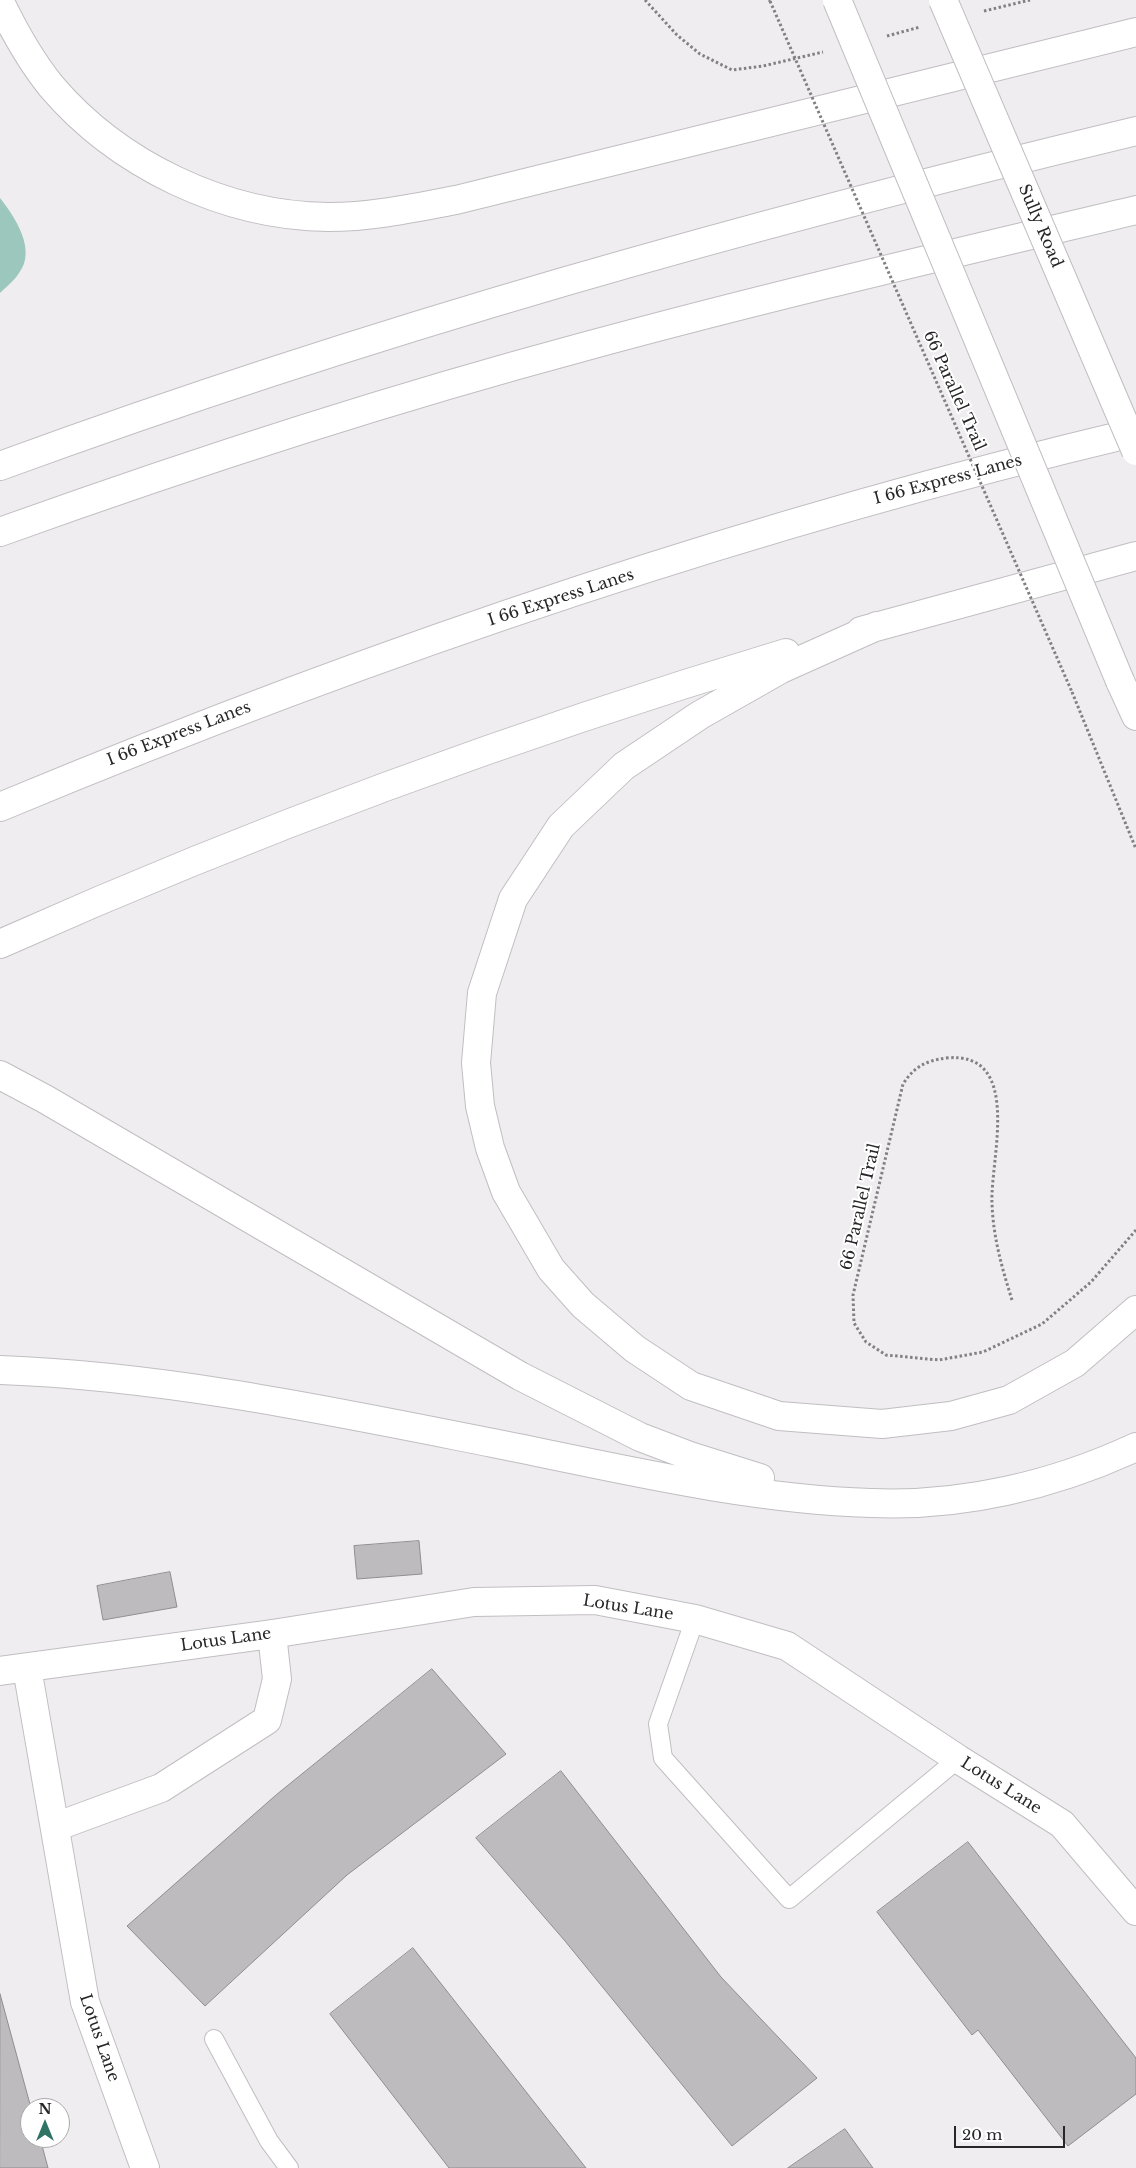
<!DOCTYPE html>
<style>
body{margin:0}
#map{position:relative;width:1136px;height:2168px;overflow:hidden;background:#f0edf1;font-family:"Libre Baskerville",serif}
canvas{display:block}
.north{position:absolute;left:20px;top:2098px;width:50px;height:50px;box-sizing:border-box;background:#fff;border:1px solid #a9a9a9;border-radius:50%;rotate:0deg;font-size:14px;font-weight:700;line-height:20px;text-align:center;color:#282728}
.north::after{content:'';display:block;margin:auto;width:18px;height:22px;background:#2f7365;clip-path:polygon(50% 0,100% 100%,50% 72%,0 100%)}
.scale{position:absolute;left:954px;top:2126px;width:111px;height:22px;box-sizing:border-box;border:2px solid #282728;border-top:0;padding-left:6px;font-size:15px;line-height:18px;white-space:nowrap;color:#282728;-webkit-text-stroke:4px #fff;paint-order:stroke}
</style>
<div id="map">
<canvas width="1136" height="2168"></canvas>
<div class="north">N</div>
<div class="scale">20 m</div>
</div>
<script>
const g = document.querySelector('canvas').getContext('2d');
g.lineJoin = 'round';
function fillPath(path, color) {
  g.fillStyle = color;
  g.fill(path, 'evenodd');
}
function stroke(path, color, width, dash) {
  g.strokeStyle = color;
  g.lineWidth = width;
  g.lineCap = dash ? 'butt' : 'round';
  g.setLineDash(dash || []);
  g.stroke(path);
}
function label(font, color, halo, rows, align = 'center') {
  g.font = font + ' "Libre Baskerville",serif';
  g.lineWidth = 4;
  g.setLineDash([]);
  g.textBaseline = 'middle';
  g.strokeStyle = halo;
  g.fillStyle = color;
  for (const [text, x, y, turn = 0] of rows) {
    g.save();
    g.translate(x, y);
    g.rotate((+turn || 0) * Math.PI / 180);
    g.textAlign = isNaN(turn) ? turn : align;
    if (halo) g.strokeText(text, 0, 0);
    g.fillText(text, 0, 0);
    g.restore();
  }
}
fillPath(new Path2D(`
 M0,198C15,217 37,250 19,273C14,281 6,287 0,293Z`), '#9cc7bc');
const building = new Path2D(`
 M419,1541L422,1574L357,1579L354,1546Z
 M170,1572L177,1607L103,1620L97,1586Z
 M432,1669L506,1754L347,1875L205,2006L127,1926L276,1795Z
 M561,1771L721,1977L817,2078L732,2146L565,1941L476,1838Z
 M968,1842L1136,2058V2094L1068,2146L978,2030L972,2035L877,1912Z
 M413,1948L586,2168H449L330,2014Z
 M0,1994L31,2108L30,2138H40L48,2168H0Z
 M845,2129L873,2168H788Z`);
fillPath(building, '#bebbbf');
stroke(building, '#908d91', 1);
const service = new Path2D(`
 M695,1619L658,1724L663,1758L789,1899L958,1759
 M214,2039L269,2141L289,2168`);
const minor = new Path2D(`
 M27,1668L85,2002L145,2168
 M0,1671L272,1634L474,1602L595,1600L695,1619L787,1646L958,1759L1062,1824L1136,1911
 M55,1827L161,1788L267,1720L277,1679L272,1634`);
const motorway = new Path2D(`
 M0,2C14,31 30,60 51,86C118,165 225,216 328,217C371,217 414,208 456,200L1136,32
 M0,466C371,330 752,223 1136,131
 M0,532C192,463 386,400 583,347C766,297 951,254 1136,210
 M877,626L781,669L700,715L624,766L561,826L513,899L482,993L476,1063L480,1106L490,1148L506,1192L551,1269L583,1305L635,1349L691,1386L779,1416L882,1424L951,1416L1009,1400L1075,1363L1136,1310
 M861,631L1136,556
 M1120,681L1136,716
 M0,807C368,653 748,524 1136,432
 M0,944C255,830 519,733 786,653
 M0,1075L45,1099L520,1376L640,1437L690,1456L760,1478
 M0,1370C166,1376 331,1411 493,1443C618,1468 744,1499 871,1503C962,1507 1054,1485 1136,1447`);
stroke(service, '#c1bec2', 20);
stroke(minor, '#c1bec2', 30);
stroke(motorway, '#c1bec2', 30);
stroke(new Path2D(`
 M645,0L677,35L700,54L732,70L763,66L823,52
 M769,0L770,1
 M984,11L1030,0
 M887,36L920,27
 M1072,692L1136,849
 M1012,1300C1002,1268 993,1237 992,1203C990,1160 1024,1050 946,1058C925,1061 914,1067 903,1084L853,1295L854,1323L866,1342L886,1355L939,1360L983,1352L1042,1324L1091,1282L1136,1230`), '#828083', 3, [2.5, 2.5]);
stroke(service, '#fff', 18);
stroke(minor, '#fff', 28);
stroke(motorway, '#fff', 28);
const motorwayBridge = new Path2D(`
 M837,0L1120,681
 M943,0L1136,451`);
stroke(motorwayBridge, '#c1bec2', 30, []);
stroke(new Path2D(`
 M770,1L1072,692`), '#828083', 3, [2.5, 2.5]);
stroke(motorwayBridge, '#fff', 28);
label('16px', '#282728', '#fff', [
 ["Sully Road",1040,226,67],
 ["66 Parallel Trail",954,391,66],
 ["I 66 Express Lanes",948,480,-15],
 ["I 66 Express Lanes",561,598,-18],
 ["I 66 Express Lanes",179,734,-21],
 ["66 Parallel Trail",861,1207,-77],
 ["Lotus Lane",628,1608,9],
 ["Lotus Lane",226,1640,-8],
 ["Lotus Lane",1001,1786,32],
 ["Lotus Lane",99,2038,71]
]);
</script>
